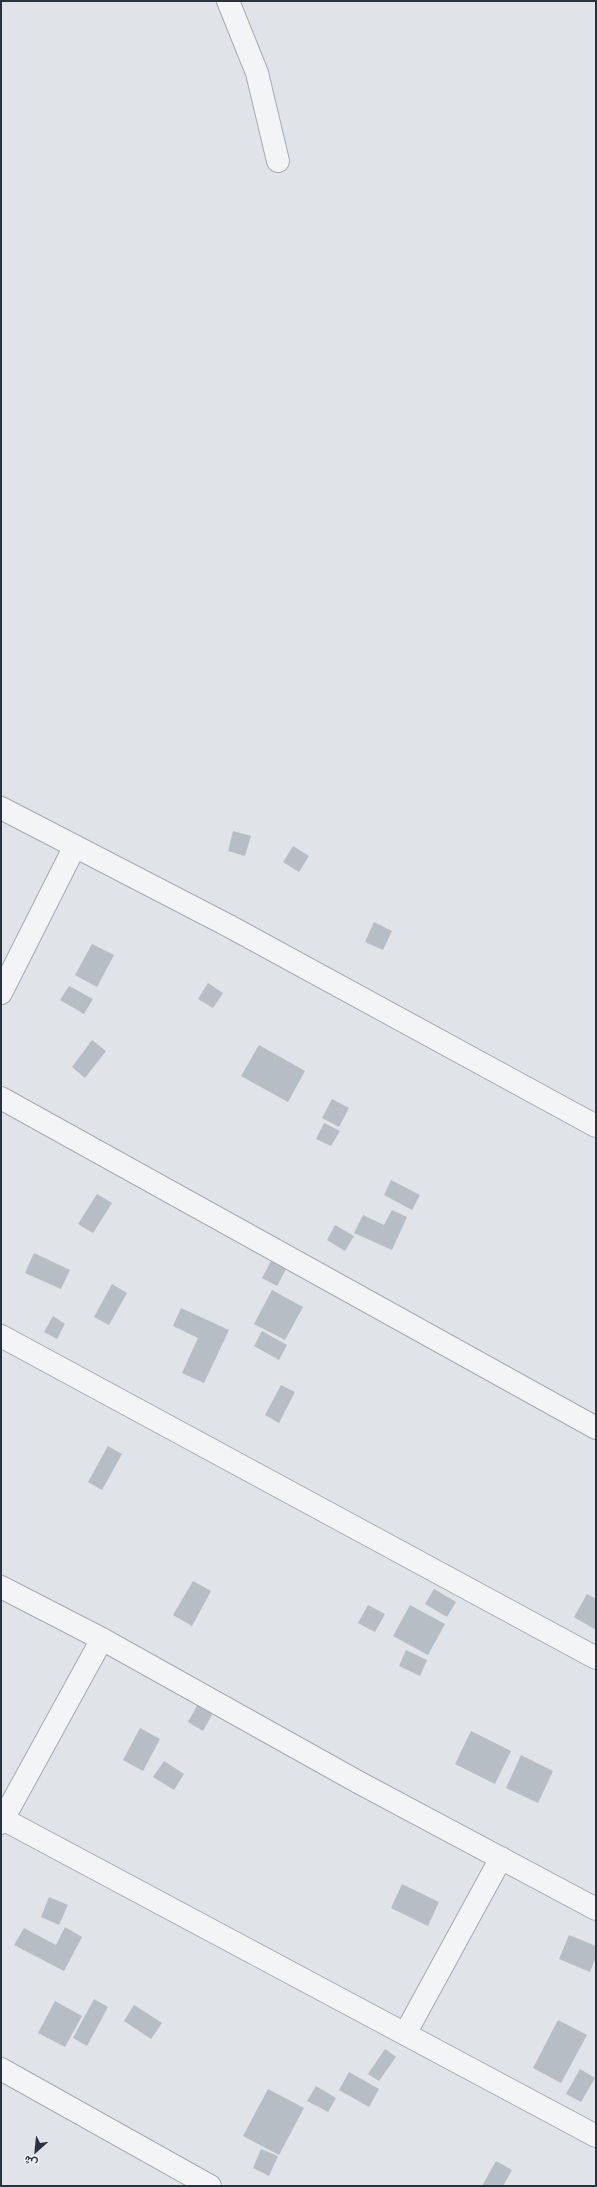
<!DOCTYPE html>
<meta charset="utf-8">
<style>
body{margin:0}
#map{position:relative;width:597px;height:2187px;overflow:hidden;background:#e0e3e7;font-family:Commissioner,Vazirmatn,sans-serif}
canvas{display:block}
.frame{position:absolute;inset:0;border:2px solid #2a323d;pointer-events:none}
.north{position:absolute;left:16px;top:2131px;width:40px;height:40px;-webkit-text-stroke:3px #eff2f5;paint-order:stroke;rotate:207deg;font-size:11px;font-weight:700;line-height:16px;text-align:center;color:#2a323d}
.north::after{content:'';display:block;margin:auto;width:14px;height:18px;background:#2a323d;clip-path:polygon(50% 0,100% 100%,50% 72%,0 100%)}
</style>
<div id="map">
<canvas width="597" height="2187"></canvas>
<div class="frame"></div>
<div class="north">ش</div>
</div>
<script>
const g = document.querySelector('canvas').getContext('2d');
g.lineJoin = 'round';
function fillPath(path, color) {
  g.fillStyle = color;
  g.fill(path, 'evenodd');
}
function stroke(path, color, width, dash) {
  g.strokeStyle = color;
  g.lineWidth = width;
  g.lineCap = dash ? 'butt' : 'round';
  g.setLineDash(dash || []);
  g.stroke(path);
}
fillPath(new Path2D(`
 M233,831L251,836L245,856L228,851Z
 M293,846L309,856L299,872L283,862Z
 M374,922L392,931L383,950L365,942Z
 M92,944L114,955L97,987L75,975Z
 M208,983L223,993L213,1008L198,999Z
 M69,986L93,999L84,1014L60,1000Z
 M92,1040L106,1051L85,1078L72,1067Z
 M259,1045L305,1071L288,1102L241,1076Z
 M332,1099L349,1108L339,1127L322,1118Z
 M324,1123L340,1131L331,1146L316,1139Z
 M391,1180L420,1195L412,1210L384,1195Z
 M97,1194L112,1203L93,1233L78,1224Z
 M392,1210L407,1217L392,1250L354,1233L363,1215L384,1225Z
 M335,1225L354,1236L345,1251L327,1240Z
 M34,1253L70,1270L61,1289L25,1273Z
 M272,1259L287,1267L277,1286L262,1278Z
 M112,1284L127,1293L109,1325L94,1317Z
 M272,1290L303,1307L285,1340L254,1324Z
 M181,1308L229,1330L204,1383L182,1373L198,1338L173,1326Z
 M53,1316L65,1324L57,1339L44,1332Z
 M262,1331L287,1345L279,1360L254,1346Z
 M281,1385L295,1392L279,1423L265,1415Z
 M108,1446L122,1454L102,1490L88,1482Z
 M193,1581L211,1591L192,1626L173,1615Z
 M434,1589L456,1602L447,1617L425,1604Z
 M587,1594L596,1599V1630L574,1617Z
 M368,1605L385,1614L375,1632L358,1623Z
 M410,1605L445,1624L428,1655L393,1636Z
 M406,1650L427,1660L420,1676L399,1666Z
 M198,1704L213,1713L203,1731L188,1722Z
 M140,1728L160,1739L143,1771L123,1760Z
 M471,1731L511,1751L495,1784L455,1764Z
 M521,1755L553,1771L538,1803L506,1788Z
 M164,1761L184,1774L174,1790L153,1777Z
 M402,1884L439,1902L428,1926L391,1908Z
 M49,1897L68,1905L59,1925L41,1917Z
 M65,1927L82,1937L64,1971L14,1945L24,1928L56,1945Z
 M569,1935L596,1946V1957L590,1972L559,1959Z
 M94,1999L108,2007L87,2046L73,2038Z
 M55,2001L82,2016L65,2047L38,2033Z
 M134,2005L162,2023L151,2039L124,2021Z
 M558,2020L587,2035L561,2083L533,2068Z
 M385,2049L396,2057L379,2081L368,2074Z
 M580,2069L595,2078L581,2102L566,2094Z
 M349,2072L379,2089L369,2107L339,2090Z
 M316,2086L336,2098L328,2112L307,2101Z
 M268,2089L304,2108L279,2155L243,2136Z
 M261,2149L278,2156L269,2176L253,2168Z
 M496,2161L512,2170L503,2186H482Z`), '#b7bdc4');
const minor = new Path2D(`
 M228,1L257,73L278,161
 M1,808L229,926L596,1126
 M1,993L75,846
 M1,1098L596,1428
 M1,1336L596,1658
 M1,1587L102,1639L358,1782L596,1909
 M1,1818L596,2136
 M1,1823L102,1639
 M405,2034L501,1858
 M1,2069L210,2186`);
stroke(minor, '#a6aab1', 24);
stroke(minor, '#f2f4f6', 22);
</script>
